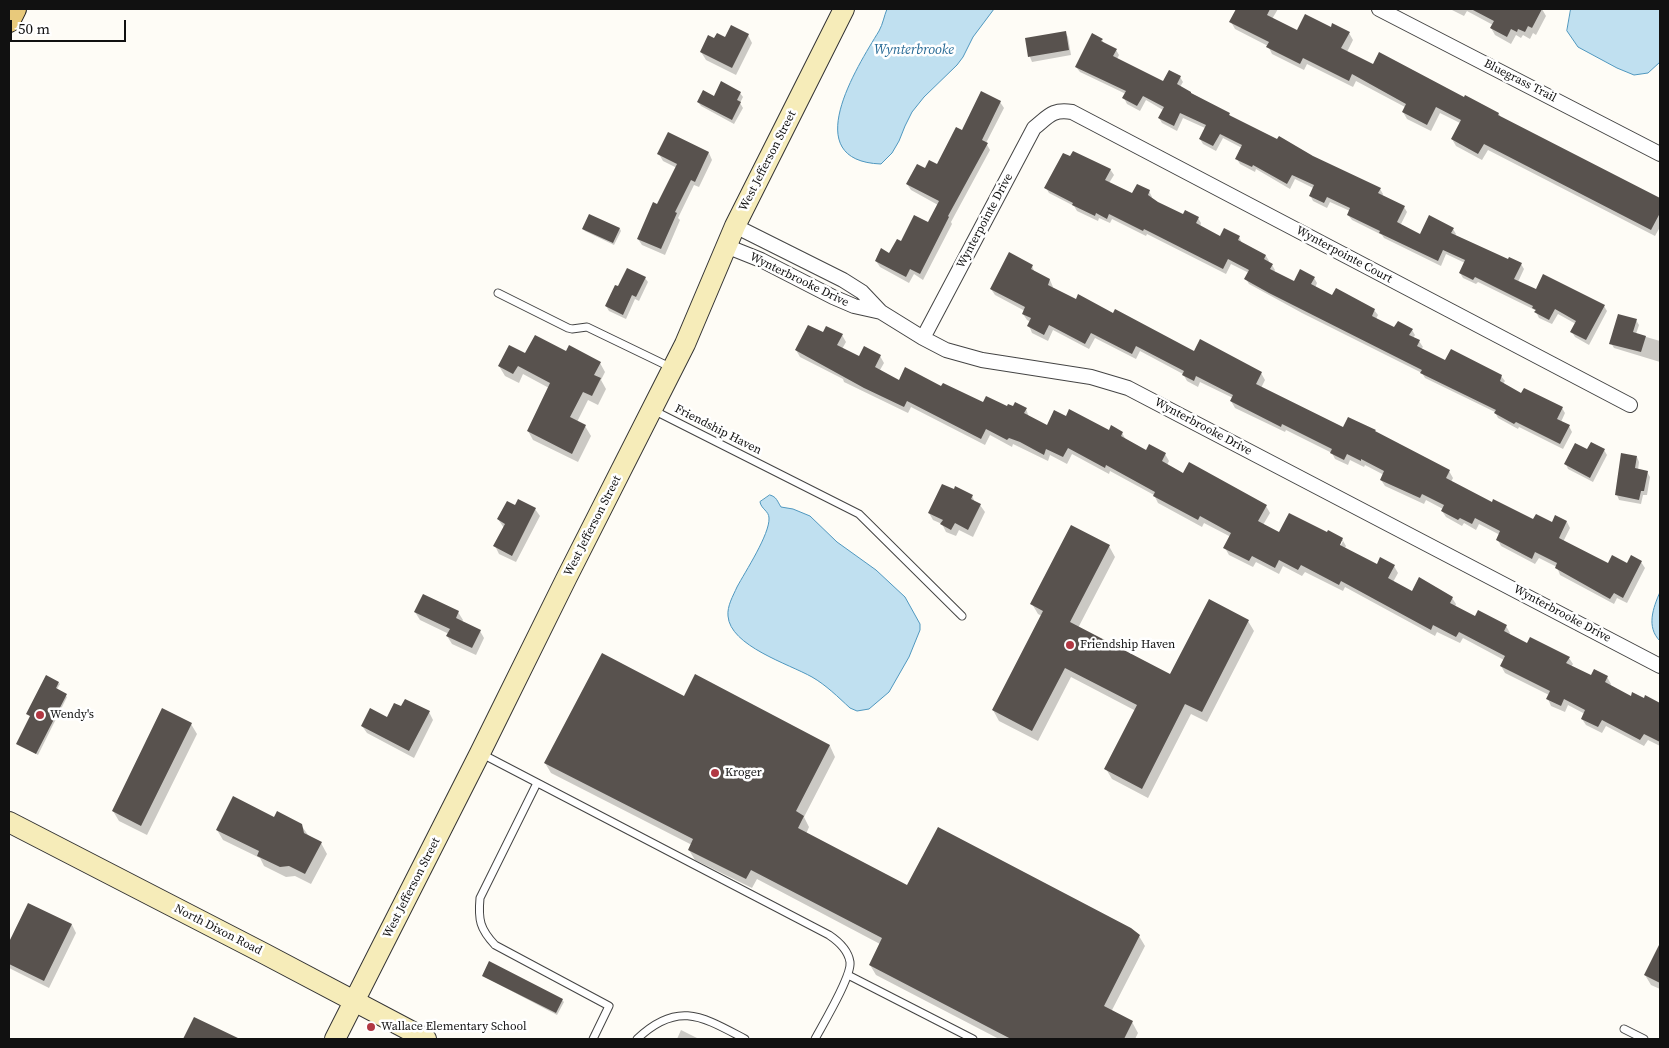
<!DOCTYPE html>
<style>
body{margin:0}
#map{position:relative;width:1669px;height:1048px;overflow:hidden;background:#fefcf6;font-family:"Source Serif 4",serif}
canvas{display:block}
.frame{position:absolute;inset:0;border:10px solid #111;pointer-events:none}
.scale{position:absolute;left:10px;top:20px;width:116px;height:22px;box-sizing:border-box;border:2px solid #111;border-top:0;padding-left:6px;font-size:15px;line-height:18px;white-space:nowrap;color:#111;-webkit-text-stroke:4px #fff;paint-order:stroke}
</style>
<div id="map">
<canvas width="1669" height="1048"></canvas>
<div class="frame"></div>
<div class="scale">50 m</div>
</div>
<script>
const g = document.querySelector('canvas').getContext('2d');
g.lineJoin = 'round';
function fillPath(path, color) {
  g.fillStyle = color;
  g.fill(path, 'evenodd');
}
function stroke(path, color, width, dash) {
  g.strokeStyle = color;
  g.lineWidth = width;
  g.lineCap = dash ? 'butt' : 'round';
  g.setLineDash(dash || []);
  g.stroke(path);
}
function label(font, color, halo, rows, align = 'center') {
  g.font = font + ' "Source Serif 4",serif';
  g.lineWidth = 5;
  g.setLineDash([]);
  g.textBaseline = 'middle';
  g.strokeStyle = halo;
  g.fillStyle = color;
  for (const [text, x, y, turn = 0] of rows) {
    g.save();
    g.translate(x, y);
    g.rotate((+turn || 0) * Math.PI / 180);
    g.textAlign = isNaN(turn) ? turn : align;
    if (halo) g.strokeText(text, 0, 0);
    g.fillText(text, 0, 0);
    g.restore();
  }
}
const water = new Path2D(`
 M887,9H994L973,37L963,57L957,65L924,97L912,112L905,126L899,141L892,153L881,164C797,161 857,67 879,31C883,24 884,16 887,9Z
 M1571,9H1660V62L1648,73L1634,75L1617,68L1578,47L1567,31Z
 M770,495C777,497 777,501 781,507L793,509L810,516L837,542L876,570L905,597L920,624V630L909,657L889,692L869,709L857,711L850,708C838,697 826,685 812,677C789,664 730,646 728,616C727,606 733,596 737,587C745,572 770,534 769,518C769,511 761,509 760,502Z
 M1660,592V641C1646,627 1653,608 1660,592Z`);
fillPath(water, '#c0e0f0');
stroke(water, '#4f97be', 1);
fillPath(new Path2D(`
 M1235,9H1278L1272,19L1297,32L1331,29L1349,33L1353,40L1347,52L1373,65L1464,98L1465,97L1499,114L1501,118L1660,199V227L1655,236L1488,150L1482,160L1456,146L1452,139L1460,123L1440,113L1431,131L1407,119L1403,112L1405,107L1356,81L1353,87L1307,64L1304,70L1272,54L1268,46L1235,29L1231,22L1236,11Z
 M1450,9H1542L1546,16L1536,35L1533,33L1530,39L1523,35L1521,38L1516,35L1511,44L1495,35L1491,28L1493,25L1467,11L1464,16Z
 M1065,32L1068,37L1071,55L1032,62L1030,57L1026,39Z
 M748,35L752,43L736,75L706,60L701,52L715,40Z
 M1102,40L1105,45L1116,50L1119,55L1117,59L1164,83L1180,77L1183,82L1180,87L1229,114L1231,117L1380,189L1383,194L1382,197L1404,207L1407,212L1400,226L1421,236L1453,229L1456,234L1455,236L1508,261L1521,264L1524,269L1518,282L1537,291L1604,306L1607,311L1589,345L1575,337L1572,332L1576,324L1558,314L1552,324L1539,318L1535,310L1478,282L1476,284L1463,278L1460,273L1465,263L1446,254L1441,266L1384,238L1382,235L1352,220L1348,215L1350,211L1330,202L1327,208L1313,201L1310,195L1313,188L1295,179L1290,189L1256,169L1255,172L1240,164L1237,159L1242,148L1223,138L1216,151L1203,144L1200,139L1205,128L1183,118L1177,131L1162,123L1159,118L1163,110L1146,100L1140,111L1127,104L1124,98L1126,94L1080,72L1076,67Z
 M740,93L743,97L740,103L743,108L734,124L701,106L698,102Z
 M1000,102L1004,108L986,143L990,150L951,222L952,224L923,280L914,274L909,283L880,267L876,261L890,254L902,243L928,224L938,205L911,190L907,184L925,170L937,166L962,132Z
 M669,134L709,153L712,160L699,187L694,185L678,218L680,220L665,255L642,245L638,239L658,206L677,168L663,161L659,154Z
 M1110,169L1114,175L1109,183L1133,195L1149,191L1152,197L1151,199L1183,216L1198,218L1201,223L1200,227L1221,237H1239L1242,243L1266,256L1269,261L1268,263L1272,265L1275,270L1274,272L1294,283L1314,278L1317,283L1315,288L1333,297L1374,310L1378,315L1376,319L1395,328L1412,330L1415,335L1413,338L1419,341L1423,347L1421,349L1446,362L1501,376L1505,381L1503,384L1522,394L1562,408L1565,413L1561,422L1569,426L1572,432L1563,449L1519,427L1518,429L1498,418L1495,412L1425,378L1422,373L1302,313L1249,284L1246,279L1249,273L1231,264L1226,274L1147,234L1146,236L1112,219L1110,223L1099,218L1098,221L1077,211L1074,206L1049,193L1046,188Z
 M590,216L620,229L621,231L614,245L585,231L583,229Z
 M1032,266L1035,273L1050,280L1053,287L1052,289L1076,301L1114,314L1195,353L1261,373L1265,380L1261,388L1344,428L1449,471L1453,478L1451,482L1492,504L1534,521L1552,524L1567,522L1570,528L1563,542L1608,565L1627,564L1641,562L1645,568L1627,603L1617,598L1614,604L1560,575L1557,567L1539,558L1535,564L1501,546L1498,540L1500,535L1479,524L1476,530L1464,523L1462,526L1446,517L1442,511L1443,509L1426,500L1424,504L1385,486L1381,480L1384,475L1365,465L1364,467L1350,460L1348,465L1335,459L1332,453L1286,430L1285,432L1235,408L1231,401L1233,398L1200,382L1198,387L1187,381L1183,374L1140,351L1136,359L1095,338L1089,349L1053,330L1048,341L1032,333L1029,326L1031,322L1027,320L1023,314L1025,311L995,295L991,289Z
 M645,278L648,282L639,301L635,299L626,319L609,311L606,306L619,288Z
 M1636,320L1639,325L1636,334L1660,341V362L1614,348L1611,343Z
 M824,334L842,335L846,342L842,349L859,358L880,356L884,363L880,370L900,382L942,388L983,404L1007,408L1026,409L1029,417L1047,426L1066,417L1109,431L1122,433L1126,440L1147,452L1165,454L1169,461L1167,465L1184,474L1266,506L1270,513L1263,525L1279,533L1327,534L1342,539L1346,546L1345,548L1377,566H1394L1398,573L1393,582L1412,592L1452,598L1456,604L1455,607L1476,618L1506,626L1510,633L1509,635L1527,644L1569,658L1573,664L1571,667L1592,677H1607L1611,684L1610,686L1631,697L1659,704L1660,707V746L1648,740L1644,746L1606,726L1602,733L1586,725L1582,719L1585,714L1568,705L1565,712L1551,706L1548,699L1549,695L1505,673L1501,666L1504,660L1463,638L1460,643L1437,632L1435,636L1345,587L1343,591L1305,572L1302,576L1283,566L1279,574L1256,562L1253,567L1229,555L1225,548L1231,537L1204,523L1202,527L1158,503L1154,495L1110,471L1109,474L1072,454L1067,464L1050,455L1048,461L1013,444L1012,447L990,435L985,445L911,407L908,413L844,382L843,379L800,357L796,350ZM1340,541H1343L1338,551Z
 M566,353L600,363L605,372L601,380L606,389L598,405L588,400L577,422L585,426L591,436L578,462L533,440L528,431L549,388L523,374L519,383L505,376L499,366L525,355Z
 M1587,450H1604L1607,455L1593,482L1568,469L1566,464Z
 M1637,457L1639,462L1638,470L1647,472L1650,477L1647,495H1643L1641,504L1619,500L1617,495Z
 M972,496L975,502L980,505L985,512L973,537L959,530L956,536L946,532L942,524L933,520L929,513Z
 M516,507L535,509L540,516L516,562L499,554L495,546L504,528L498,519Z
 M1109,546L1115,557L1078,628L1171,676L1248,621L1254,631L1207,722L1191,714L1148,798L1112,779L1106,769L1136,711L1071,677L1038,741L999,721L993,710L1042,616L1038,614L1032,604Z
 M423,596L458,612L463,620L462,622L480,631L484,638L476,655L452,644L447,636L449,634L420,620L415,612Z
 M696,676L830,746L835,757L804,817L809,827L806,834L908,887L1139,936L1145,946L1111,1012L1132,1022L1138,1033L1135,1039H999L876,975L870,965L880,944L757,879L752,888L695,860L689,850L692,845L551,773L545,763L685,698Z
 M59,683L60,684L57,689L67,697L38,755L18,744L31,717L28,714Z
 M402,708L429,712L433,720L414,758L367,733L362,726L387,718Z
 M191,724L197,734L147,835L119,821L113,811Z
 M275,818L301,825L308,835L321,843L327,854L311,884L295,876L286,877L264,866L260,858L223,840L217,830Z
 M29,904L72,925L76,933L49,988L9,968V945Z
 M1660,946V989L1651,985L1645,975Z
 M483,976L562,1000L564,1002L557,1015Z
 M194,1018L237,1039H186Z
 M681,1030L699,1039H677Z`), '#0003');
fillPath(new Path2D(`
 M1236,9H1270L1267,15L1297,30L1305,14L1331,27L1332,23L1350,32L1341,48L1373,64L1379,52L1464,97L1465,95L1499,113L1498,115L1660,198V213L1651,230L1484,144L1478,154L1451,139L1461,120L1436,107L1427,125L1402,112L1406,104L1352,74L1349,81L1303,58L1300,64L1266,47L1269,42L1229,22Z
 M1471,9H1542L1532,28L1528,26L1525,32L1518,29L1517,32L1511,29L1507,37L1490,28L1494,21Z
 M731,25L749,34L732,68L700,52L708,35L714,38L717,33L725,37Z
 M1066,31L1069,50L1028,57L1025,38Z
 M1092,33L1103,39L1101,41L1117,49L1113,56L1163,81L1169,70L1181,76L1177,84L1191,92V93L1230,113L1229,115L1277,139L1279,136L1313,156L1381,188L1378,193L1405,206L1397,222L1420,234L1429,215L1454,228L1451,233L1508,259L1509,257L1522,263L1514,279L1536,289L1543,274L1605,305L1586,340L1570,332L1576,321L1555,309L1549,320L1534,312L1536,310L1532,308L1533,306L1475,277L1473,280L1459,273L1465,260L1443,250L1438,261L1379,233L1380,231L1347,215L1350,208L1327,197L1324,203L1309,196L1314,185L1292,175L1287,184L1253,165L1252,167L1235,159L1242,145L1220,134L1213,146L1199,139L1206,125L1180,113L1174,126L1158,118L1164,107L1143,96L1137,106L1122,98L1126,91L1075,67Z
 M721,81L741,92L737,100L741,102L732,120L697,102L703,90L714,96Z
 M981,91L1001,101L982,140L988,143L948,216L949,217L920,274L910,269L906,277L875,261L881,248L889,253L897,239L901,241L914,215L928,222L939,201L906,184L917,164L925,168L929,160L937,164L956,127L962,130Z
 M668,132L709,152L695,182L691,180L675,212L677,213L661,249L637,239L653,202L657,204L677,164L657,154Z
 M1073,151L1111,169L1105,180L1132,193L1137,184L1150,190L1148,195L1158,202L1183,214L1185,210L1199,217L1196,223L1220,236L1224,228L1240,236L1238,240L1266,255L1264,259L1273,264L1270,269L1294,281L1300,269L1315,277L1311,284L1332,295L1336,288L1375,309L1372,316L1394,327L1398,321L1413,329L1409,335L1420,340L1417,346L1445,360L1451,349L1502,375L1500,381L1521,393L1524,388L1563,407L1557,419L1570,425L1560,444L1516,422L1514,424L1494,413L1496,410L1420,373L1422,370L1269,293L1244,279L1249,270L1228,259L1223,269L1144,229L1143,231L1109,214L1107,219L1096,213L1095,216L1072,205L1073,203L1044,188L1063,153L1070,156Z
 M589,214L620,228L613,243L582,229Z
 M1009,252L1033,265L1031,269L1050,279L1048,285L1076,299L1078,294L1113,313L1115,309L1194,351L1200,339L1262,372L1256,384L1343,427L1348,417L1376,430L1375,431L1450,470L1446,478L1492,502L1493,499L1533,519L1536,514L1552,522L1555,515L1567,521L1559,538L1608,563L1612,555L1627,563L1631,555L1642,561L1623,598L1614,593L1610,599L1555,568L1557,563L1535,552L1532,559L1496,540L1500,531L1475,518L1472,524L1460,518L1458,520L1441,511L1444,505L1422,494L1420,498L1380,480L1384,471L1361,459V461L1347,454L1344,460L1330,453L1332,449L1282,424L1281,427L1230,401L1233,395L1196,376L1194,381L1182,375L1184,371L1136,346L1132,354L1091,333L1085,344L1049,325L1044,335L1027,326L1031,318L1022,314L1025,307L990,289Z
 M627,268L646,277L636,297L632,295L623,315L605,306L615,285L618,286Z
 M1618,314L1637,319L1633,332L1646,336L1641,352L1609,344Z
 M808,325L823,332L826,326L843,334L837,345L859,356L864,346L881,355L875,367L899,380L905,367L941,386L943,383L983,402L986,396L1007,406L1008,404L1013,406L1015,402L1027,408L1024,413L1047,425L1054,410L1066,416L1069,409L1109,430L1111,425L1123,432L1121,436L1146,450L1149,444L1166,453L1162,461L1183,473L1189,462L1267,505L1258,521L1279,532L1289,513L1327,532L1328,530L1343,538L1340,545L1377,564L1380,557L1395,565L1388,578L1412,591L1419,577L1453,597L1450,603L1475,616L1478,610L1507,625L1504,631L1527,643L1530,637L1570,657L1566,663L1591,675L1594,669L1608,676L1605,682L1631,696L1632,692L1644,698L1645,695L1660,703V742L1644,734L1640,740L1602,720L1598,727L1581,719L1585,710L1564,699L1561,706L1546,699L1550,691L1500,666L1505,656L1459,632L1456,637L1433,625L1431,630L1341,581L1339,585L1301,565L1298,570L1279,560L1275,568L1252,556L1249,561L1223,548L1231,533L1200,516L1198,520L1153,496L1155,492L1106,465L1105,468L1068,448L1063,457L1046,449L1044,455L1020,442L1009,438L1007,440L986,429L981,439L907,401L904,407L864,388L795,350Z
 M535,335L566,351L569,345L601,362L594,375L601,378L592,396L583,392L570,417L586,425L572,454L527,431L550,383L518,366L513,374L498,366L509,345L525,353Z
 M1591,442L1605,449L1590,478L1564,464L1575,443L1587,449Z
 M1621,453L1637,456L1635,468L1648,471L1644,491H1641L1639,500L1615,495Z
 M942,484L954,489L955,486L973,495L971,499L981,504L968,530L955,523L951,530L940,524L943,520L928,513Z
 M518,499L536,508L512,556L493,546L505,524L497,519L507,501L515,505Z
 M1071,525L1110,545L1070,622L1170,674L1209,599L1249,620L1202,712L1185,704L1142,789L1104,769L1137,705L1065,668L1032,731L992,710L1043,611L1030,604Z
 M423,594L459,611L456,618L481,630L472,648L446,636L450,629L414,612Z
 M602,653L684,696L695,674L830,745L796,811L804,816L798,828L907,885L938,827L1131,928L1140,935L1104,1006L1133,1021L1124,1039H1011L869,965L882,938L751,870L746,879L688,850L693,839L544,763Z
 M46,675L59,682L56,688L67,694L36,754L16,744L30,716L26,714Z
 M405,699L430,711L409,751L361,726L370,708L387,717L394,703L401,706Z
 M162,708L192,723L141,826L112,811Z
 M233,796L274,817L277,811L302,824L304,833L322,842L305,874L289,866L280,867L257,856L259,851L216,830Z
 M28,903L72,924L44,981L9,964V942Z
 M1660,943V983L1644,975Z
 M489,961L563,999L556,1013L482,976Z
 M194,1017L240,1039H183Z`), '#58524e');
const lane = new Path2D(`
 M498,293L568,328L572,329L587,327L672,368
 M653,410L859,514L962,616
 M482,754L829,935C838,941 848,949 850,962C852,976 823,1024 815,1039
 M537,783L480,898C478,920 480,929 495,945L609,1006L593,1039
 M848,975L973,1039
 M1624,1029L1644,1039
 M637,1039C678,1000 703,1017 745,1039`);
const street = new Path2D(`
 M1379,9L1660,154
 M735,226L843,280L862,292L880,311
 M726,246L761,260L833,297L854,306L881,312L923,338L946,350L982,360L1091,377L1128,388L1660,666
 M923,338L1034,128C1049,116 1052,109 1072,112L1630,405`);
const secondary = new Path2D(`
 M9,822L265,954L426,1039
 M335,1039L480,753L567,577L685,344L735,226L844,9`);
const primary = new Path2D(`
 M9,21L15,9`);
stroke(lane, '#444', 9);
stroke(street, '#444', 16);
stroke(secondary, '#333', 22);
stroke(primary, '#222', 24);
stroke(lane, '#fff', 7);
stroke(street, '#fff', 14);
stroke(secondary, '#f6ecb9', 20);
stroke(primary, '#e8c97b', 22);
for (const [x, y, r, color] of [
 [1070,645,5,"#b13843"],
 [40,715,5,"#b13843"],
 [715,773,5,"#b13843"],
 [371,1027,5,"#b13843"]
]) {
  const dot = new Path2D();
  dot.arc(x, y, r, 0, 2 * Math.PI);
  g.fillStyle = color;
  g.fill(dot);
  stroke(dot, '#fff', 2);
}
label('12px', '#111', '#fff', [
 ["Bluegrass Trail",1520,81,27],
 ["West Jefferson Street",768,161,-63],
 ["Wynterpointe Drive",985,221,-62],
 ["Wynterpointe Court",1344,255,28],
 ["Wynterbrooke Drive",799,280,26],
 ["Wynterbrooke Drive",1203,427,28],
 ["Friendship Haven",718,430,27],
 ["West Jefferson Street",593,526,-63],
 ["Wynterbrooke Drive",1562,614,28],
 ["West Jefferson Street",412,888,-63],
 ["North Dixon Road",218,930,27]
]);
label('12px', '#111', '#fff', [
 ["Friendship Haven",1080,645],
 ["Wendy's",50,715],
 ["Kroger",725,773],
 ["Wallace Elementary School",381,1027]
], 'left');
label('italic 14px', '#276a95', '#fff', [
 ["Wynterbrooke",914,50]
]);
</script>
